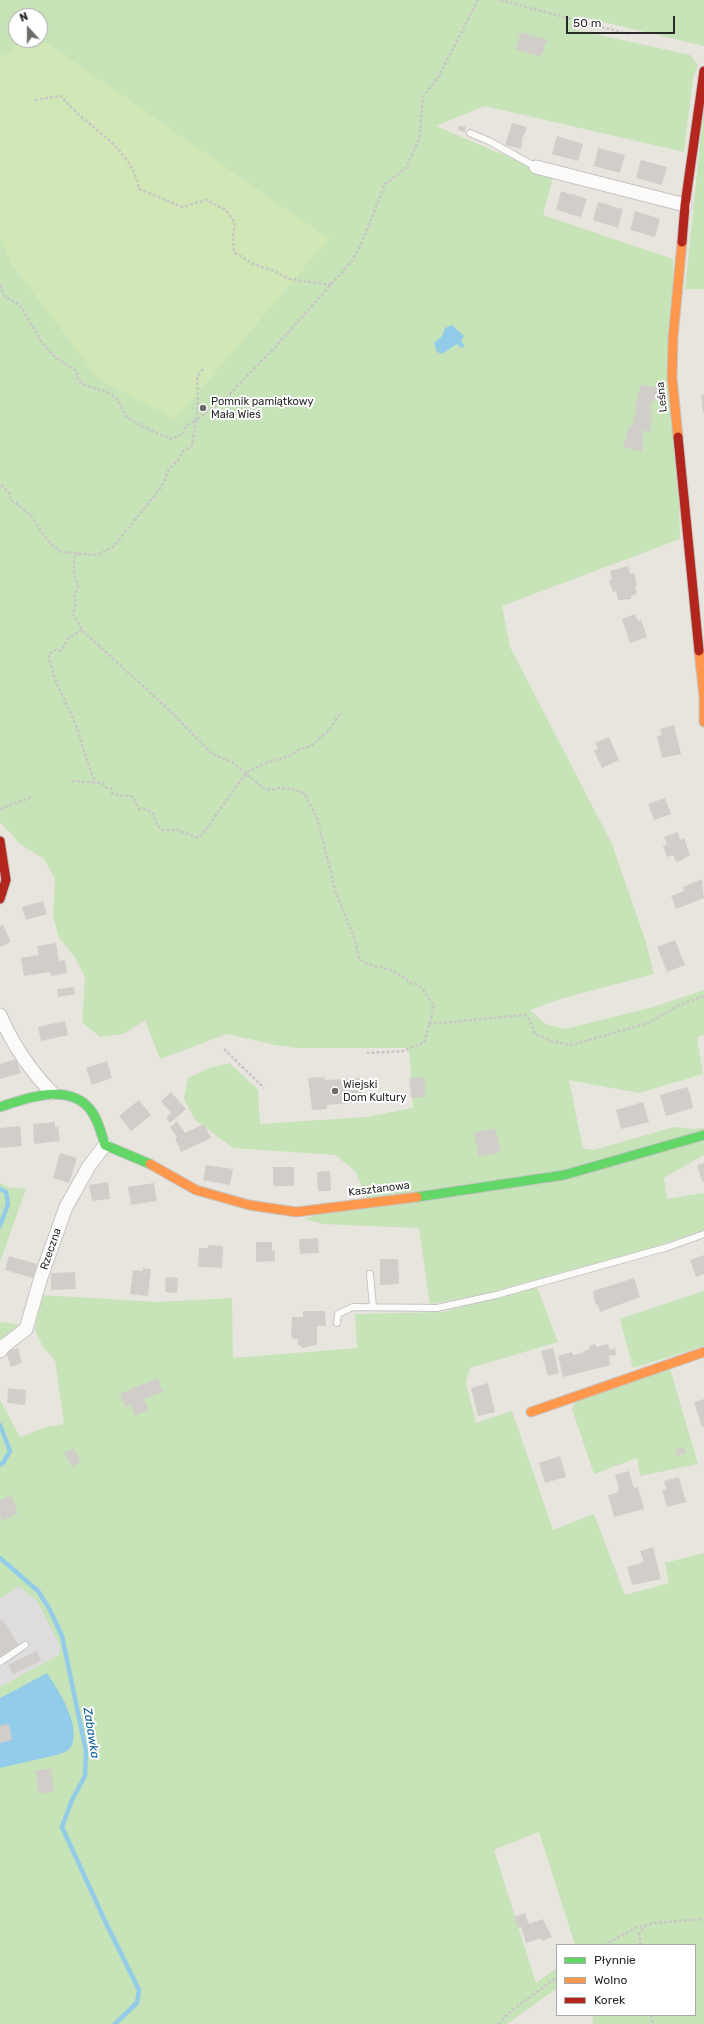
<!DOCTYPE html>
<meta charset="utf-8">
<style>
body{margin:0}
#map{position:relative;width:704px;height:2024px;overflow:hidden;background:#e8e5de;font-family:Rubik,sans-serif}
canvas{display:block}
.legend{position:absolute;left:556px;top:1944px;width:140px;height:72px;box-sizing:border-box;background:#fff;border:1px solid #a9a9a9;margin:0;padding:5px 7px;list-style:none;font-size:12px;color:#292929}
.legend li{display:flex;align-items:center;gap:8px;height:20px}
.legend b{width:20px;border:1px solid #a9a9a9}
.north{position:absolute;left:8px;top:8px;width:40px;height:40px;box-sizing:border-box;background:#fff;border:1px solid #a9a9a9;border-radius:50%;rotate:339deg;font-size:11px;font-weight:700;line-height:16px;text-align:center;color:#292929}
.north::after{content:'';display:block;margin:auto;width:14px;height:18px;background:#6c6b68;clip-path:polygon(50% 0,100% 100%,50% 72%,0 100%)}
.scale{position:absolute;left:566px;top:16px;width:109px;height:18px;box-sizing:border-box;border:2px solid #292929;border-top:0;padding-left:5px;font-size:12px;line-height:14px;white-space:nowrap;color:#292929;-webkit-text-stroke:3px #fff;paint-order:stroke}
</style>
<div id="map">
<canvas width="704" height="2024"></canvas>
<ul class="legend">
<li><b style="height:5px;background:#63d668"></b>Płynnie</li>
<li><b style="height:5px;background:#ff974d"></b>Wolno</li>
<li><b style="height:5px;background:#b3261e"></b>Korek</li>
</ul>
<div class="north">N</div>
<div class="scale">50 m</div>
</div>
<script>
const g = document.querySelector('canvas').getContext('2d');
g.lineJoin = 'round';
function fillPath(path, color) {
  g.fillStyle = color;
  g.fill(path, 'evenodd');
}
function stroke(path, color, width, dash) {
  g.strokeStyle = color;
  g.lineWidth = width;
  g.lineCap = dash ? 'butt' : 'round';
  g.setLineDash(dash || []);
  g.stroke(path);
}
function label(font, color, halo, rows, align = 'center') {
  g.font = font + ' Rubik,sans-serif';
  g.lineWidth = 4;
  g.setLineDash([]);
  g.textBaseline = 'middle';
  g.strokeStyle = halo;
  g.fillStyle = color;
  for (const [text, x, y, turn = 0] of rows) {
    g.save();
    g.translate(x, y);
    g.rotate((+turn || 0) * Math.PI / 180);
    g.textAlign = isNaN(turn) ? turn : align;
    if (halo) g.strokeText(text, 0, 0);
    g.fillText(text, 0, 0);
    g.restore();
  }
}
fillPath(new Path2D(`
 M19,1585L37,1601L60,1645V1654L0,1687V1599Z`), '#dfdcdd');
fillPath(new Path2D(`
 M0,0H704V46L578,16L572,29L690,55L698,65L693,78L684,152L485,106L436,126L525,164L534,172L553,177L543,215L673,259L680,539L502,606L510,647L612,844L646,942L654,974L560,999L530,1010L545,1024L565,1029L653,1007L704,990V1035L697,1037L703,1074L639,1093L569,1080L583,1148L594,1150L674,1127L695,1129L704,1128V1155L664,1178L667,1199L704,1193V1230L651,1248L477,1296L430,1304L419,1228L323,1224L304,1219L367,1199L355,1171L335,1155L233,1148L195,1120L184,1099L188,1078L209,1068L229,1063L258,1089L260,1124L366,1117L413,1108L409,1048H296L276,1045L227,1034L160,1059L145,1020L124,1034L100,1037L82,1022L85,977L74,956L59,938L53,916L55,879L44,859L20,844L0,822ZM16,16H40V40H16Z
 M704,105V289H685Z
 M0,1183L8,1187L26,1189L0,1262Z
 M537,1287L558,1342L470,1368L466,1383L476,1423L512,1411L553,1530L594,1514L625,1595L669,1583L665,1563L704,1553V2024H593L592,2015H695V1945H575L539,1832L494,1850L536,1983L557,1968V1988L507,2024H0V1768L30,1760L47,1674L0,1698V1687L60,1654V1645L37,1601L19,1586L0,1599V1400L20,1437L46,1427L64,1424L55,1360L43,1347L35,1330L41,1295L158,1302L232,1298L233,1358L357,1348L355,1314L443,1312Z
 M704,1291V1346L633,1368L620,1319Z
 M0,1322L23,1325L0,1343Z
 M670,1369L698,1464L640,1476L637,1458L594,1474L572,1409L576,1401Z`), '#c7e3b8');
fillPath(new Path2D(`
 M40,38L329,239L175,420L98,378L12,265L0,239V58L25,40H40Z`), '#d1e7b5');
fillPath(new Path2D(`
 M452,325L464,336L461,341L465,346L461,348L457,344L442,354L437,352L434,343L442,336L445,328Z
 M47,1673C59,1691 80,1723 72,1745C70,1751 63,1753 57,1755L0,1768V1698Z`), '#93cce8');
stroke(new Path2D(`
 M0,1189L6,1192L8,1204L0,1226
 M0,1425L10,1451L3,1463L0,1465
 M0,1558L38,1591L49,1608L62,1636L86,1751L85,1776L72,1800L62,1827L106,1923L139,1990L137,2003L115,2024`), '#93cce8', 4.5);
fillPath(new Path2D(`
 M521,32L547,40L541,57L515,49Z
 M512,123L527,127L524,135H523L521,149L505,145Z
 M458,126L466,127L465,132L458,130Z
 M557,136L583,144L578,161L552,154Z
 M598,148L625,155L620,173L594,166Z
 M641,160L667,167L662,185L636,178Z
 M561,191L573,195L574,193L575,195L587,199L581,217L569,214V216L568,213L556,210Z
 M598,202L610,205L611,203V206L623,209L618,228L606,224L605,226V224L593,220Z
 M635,211L647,215V213L648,215L660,219L655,237L643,234V235L642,233L630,230Z
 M641,384L659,389L655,401L653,400L650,409L653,410L650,419H653L650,432L644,430L642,439L644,440L641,452L623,447L629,426L632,427L637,406L635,405Z
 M701,395H704V412H703Z
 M628,566L630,574L634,573L637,585L635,586L637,594L631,596V599L618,600L616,591L613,592L609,581L612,580L610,571Z
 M635,614L638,621L641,620L647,637L630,643L622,619Z
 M674,725L681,754L662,758L657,736L662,735L660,729Z
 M609,737L619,760L602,768L594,751L598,749L595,743Z
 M665,798L671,814L654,820L648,804Z
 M678,832L680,840L684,838L690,855L678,862L675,860L673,855L667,857L663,846L667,844L664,837Z
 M702,879L704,898L676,909L671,896L684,891L683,887Z
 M43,901L47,914L26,920L22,907Z
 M3,925L11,942L0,947V926Z
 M675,940L685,965L667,972L657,947Z
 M56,943L59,961L65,960L67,973L51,976L50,972L24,976L21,958L39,955L37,946Z
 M74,987L75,994L58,997L57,989Z
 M65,1021L68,1035L41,1041L38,1027Z
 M16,1059L21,1073L0,1079V1064Z
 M107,1061L112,1078L92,1085L86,1068Z
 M324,1077L325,1080L360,1078L362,1102L327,1105V1109L312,1110L308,1078Z
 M424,1077L426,1097L411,1098L409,1078Z
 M687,1087L690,1093L693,1108L666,1116L660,1095Z
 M171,1092L186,1109L170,1123L166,1118L171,1113L161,1101Z
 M139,1100L151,1115L131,1131L119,1116Z
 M643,1102L649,1122L621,1129L616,1110Z
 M177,1121L185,1133L204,1124L211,1138L181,1152L175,1138L177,1137L170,1127Z
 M55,1122V1127H58L60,1141L34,1144L33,1124Z
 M20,1126L22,1146L0,1148V1128Z
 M495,1128L501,1152L479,1157L474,1133Z
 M60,1153L77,1158L69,1183L53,1178Z
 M704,1163V1181L702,1182L697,1165Z
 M206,1165L233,1169L230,1185L203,1180Z
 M273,1167H294V1186H273Z
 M330,1171L331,1191H318L317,1172Z
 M108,1182L110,1199L92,1201L89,1185Z
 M154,1183L157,1201L131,1205L128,1187Z
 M318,1238L319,1253L300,1254L299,1239Z
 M256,1242H272V1251H275V1261L256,1262Z
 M208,1245L223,1246L222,1268L198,1267L199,1248H208Z
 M704,1255V1274L696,1277L690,1260Z
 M9,1256L37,1264L33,1278L5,1270Z
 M380,1259H398L399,1284L380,1285Z
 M143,1268L151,1269L148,1296L130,1294L133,1270L143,1271Z
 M75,1272L76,1289L51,1290V1273Z
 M166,1277L178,1278L177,1293L165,1292Z
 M634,1278L640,1297L600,1312L598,1305L595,1304L593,1291Z
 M303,1311H325L326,1326H317V1345L301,1348V1345L298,1346V1339H293L291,1336L292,1317H303Z
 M595,1344L596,1347L608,1344L610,1350L615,1348L616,1355L608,1356L611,1365L563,1377L558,1356L572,1352L573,1355L583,1353V1351L590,1349L589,1346Z
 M18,1348L22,1363L11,1367L6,1351Z
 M553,1348L559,1373L548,1376L541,1351Z
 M158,1378L163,1392L144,1399L149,1410L135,1416L131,1405L125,1407L119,1394Z
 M488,1383L495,1412L478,1416L471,1388Z
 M8,1388L26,1390L25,1405L7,1403Z
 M704,1399V1427H702L694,1402Z
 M684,1447L686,1453L677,1456L675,1449Z
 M74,1448L81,1462L72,1467L64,1453Z
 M560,1456L566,1477L545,1483L539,1463Z
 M629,1471L634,1488L638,1487L644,1509L614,1517L608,1495L616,1493L619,1489L615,1475Z
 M679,1477L686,1502L667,1507L662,1490L666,1489L664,1481Z
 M11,1495L18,1514L2,1521L0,1515V1500Z
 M653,1547L661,1579L632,1585L627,1567L644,1562L640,1551Z
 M2,1619L19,1646L0,1657V1620Z
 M37,1651L41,1661L13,1674L8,1665Z
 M9,1724L12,1740L0,1743V1726Z
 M51,1768L54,1791L39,1794L35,1771Z
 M525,1913L529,1924L543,1919L552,1937L542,1941L541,1938L526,1943L521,1927L518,1928L514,1917Z`), '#d1ceca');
const lane = new Path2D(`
 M470,133L489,141L536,167
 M370,1274L373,1307
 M337,1323L338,1314L353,1307L437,1308L496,1295L668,1247L704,1234
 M0,1662L25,1645`);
const street = new Path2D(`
 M536,167L685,205
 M0,1015C13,1046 29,1069 52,1093
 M0,1351L5,1345L26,1329L41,1277L66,1207L89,1166L105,1145`);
const fast = new Path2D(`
 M0,1107C27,1098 67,1083 89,1108C98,1118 101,1133 105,1145L150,1164
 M417,1197L564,1175L704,1135`);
const slow = new Path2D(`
 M678,437L672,377L673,338L682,242
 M699,651L704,697V722
 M150,1164L196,1190L249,1205L296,1212L417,1197
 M531,1412L704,1352`);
const jam = new Path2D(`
 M682,242L685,205L704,71
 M678,437L699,651
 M0,841L6,880L0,899`);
stroke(lane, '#c5c4c4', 8);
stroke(street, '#c5c4c4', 15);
stroke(fast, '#c5c4c4', 11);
stroke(slow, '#c5c4c4', 11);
stroke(jam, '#c5c4c4', 11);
stroke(new Path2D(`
 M500,0L628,34
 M35,100L61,96C86,128 132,146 139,189L182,207L206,200L226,210L235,223L233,235L234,252L253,264L272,270L290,279L331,285
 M0,285L5,297L20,305L42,343L56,358L77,371L78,380C90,391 104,387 116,398C121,403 122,412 127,417C135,423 162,436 172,439L183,434L186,426L196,420L192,446L183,451L178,460L169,469L162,486L113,547L97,555L61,552L49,542L30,515L16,503L10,500V494L0,484
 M203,369L197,377L198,401L196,420L226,398L276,346L352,261L363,240L385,184L406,168L419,139L423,97L439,76L478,0
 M79,554L74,556V572L78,587L74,596L76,602L73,615L85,633L168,709L212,754L232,762L263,788L271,790L280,788L292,789L304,793L317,818L336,893L354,937L359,958L367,964L391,970L402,976L410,983L416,984L422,988L434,1006L424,1043L409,1048L405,1051L367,1053
 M82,630L68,639L61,651L55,650L49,654C51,679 66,700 75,723C83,743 86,764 96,782
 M72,781L102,783L105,787L111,788L112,793C119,796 125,795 133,797L139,809H145L153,813L157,825L163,830H178L195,837H200C204,830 210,827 213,819L247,772L263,764L292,755L300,749L311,746L329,730L341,712
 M0,809L32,797
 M429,1024L525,1015L530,1020L535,1034L551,1041L571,1045L648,1023L680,1005L704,996
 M224,1049L264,1088
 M0,1724V1725
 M604,1945L635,1928L654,1923L704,1919
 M641,1945L639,1934L646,1925
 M651,2015L653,2024
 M498,2024L511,2011L557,1977`), '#c8c7c6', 2.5, [3, 2]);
stroke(lane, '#fcfbfa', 6);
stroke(street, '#fcfbfa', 13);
stroke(fast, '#63d668', 9);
stroke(slow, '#ff974d', 9);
stroke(jam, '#b3261e', 9);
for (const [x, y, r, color] of [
 [203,408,4,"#6c6b68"],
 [335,1091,4,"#6c6b68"]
]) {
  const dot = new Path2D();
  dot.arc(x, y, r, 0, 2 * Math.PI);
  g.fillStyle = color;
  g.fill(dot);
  stroke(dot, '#fff', 1.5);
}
label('11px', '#292929', '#fff', [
 ["Leśna",662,397,-96],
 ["Kasztanowa",379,1189,-7],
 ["Rzeczna",51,1249,-71]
]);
label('11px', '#292929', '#fff', [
 ["Pomnik pamiątkowy",211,402],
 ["Mała Wieś",211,415],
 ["Wiejski",343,1085],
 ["Dom Kultury",343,1098]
], 'left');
label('italic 12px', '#0f5f98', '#fff', [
 ["Zabawka",91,1733,81]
]);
</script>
